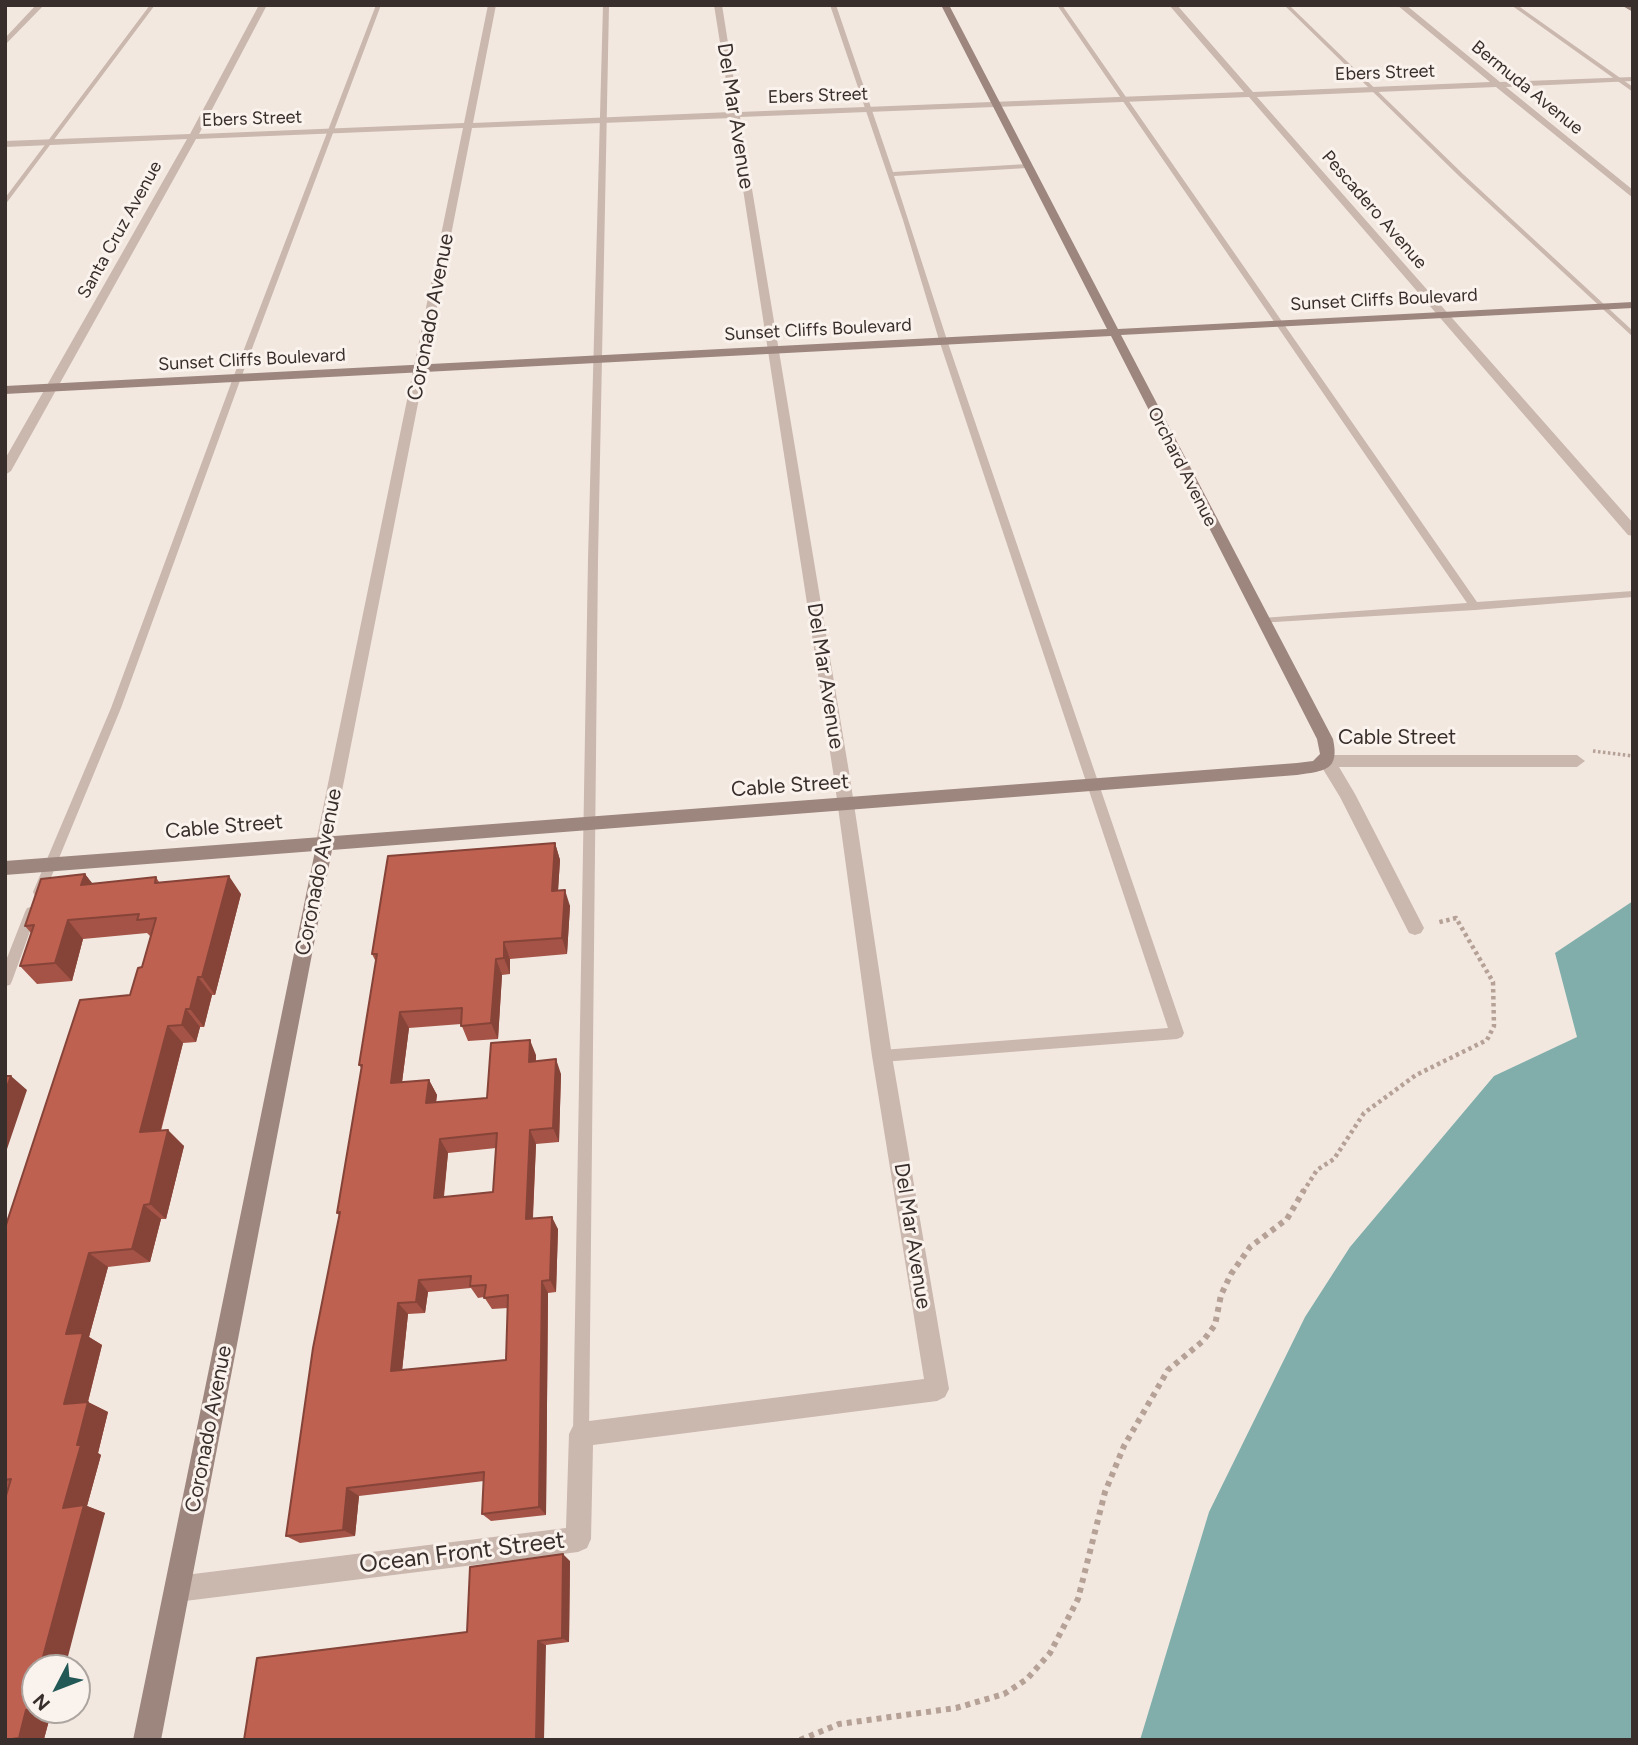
<!DOCTYPE html>
<style>
body{margin:0}
#map{position:relative;width:1638px;height:1745px;overflow:hidden;background:#f2e8e0;font-family:Figtree,sans-serif}
canvas{display:block}
.frame{position:absolute;inset:0;border:7px solid #382e2b;pointer-events:none}
.north{position:absolute;left:21px;top:1654px;width:70px;height:70px;box-sizing:border-box;background:#faf2ed;border:2px solid #aca49f;border-radius:50%;rotate:228deg;font-size:19px;font-weight:700;line-height:28px;text-align:center;color:#382e2b}
.north::after{content:'';display:block;margin:auto;width:24px;height:32px;background:#225856;clip-path:polygon(50% 0,100% 100%,50% 72%,0 100%)}
</style>
<div id="map">
<canvas width="1638" height="1745"></canvas>
<div class="frame"></div>
<div class="north">N</div>
</div>
<script>
const g = document.querySelector('canvas').getContext('2d');
g.lineJoin = 'round';
function fillPath(path, color) {
  g.fillStyle = color;
  g.fill(path, 'evenodd');
}
function stroke(path, color, width, dash) {
  g.strokeStyle = color;
  g.lineWidth = width;
  g.lineCap = dash ? 'butt' : 'round';
  g.setLineDash(dash || []);
  g.stroke(path);
}
function label(font, color, halo, rows, align = 'center') {
  g.font = font + ' Figtree,sans-serif';
  g.lineWidth = 6;
  g.setLineDash([]);
  g.textBaseline = 'middle';
  g.strokeStyle = halo;
  g.fillStyle = color;
  for (const [text, x, y, turn = 0] of rows) {
    g.save();
    g.translate(x, y);
    g.rotate((+turn || 0) * Math.PI / 180);
    g.textAlign = isNaN(turn) ? turn : align;
    if (halo) g.strokeText(text, 0, 0);
    g.fillText(text, 0, 0);
    g.restore();
  }
}
fillPath(new Path2D(`
 M1633,901V1740H1140L1209,1512L1305,1317L1350,1247L1494,1076L1577,1037L1555,953Z`), '#81aeab');
stroke(new Path2D(`
 M1593,751L1633,756`), '#b6a197', 3.5, [2.5, 2.5]);
stroke(new Path2D(`
 M1303,1192L1317,1170L1334,1159L1364,1113L1416,1075L1487,1040L1494,1026L1493,982L1456,918L1436,923`), '#b6a197', 4.5, [3.5, 3.5]);
stroke(new Path2D(`
 M800,1740L839,1724L956,1708L1004,1694L1027,1679L1050,1653L1078,1599L1105,1492L1124,1446L1168,1370L1203,1341L1215,1325L1221,1295L1231,1274L1250,1247L1287,1219L1304,1190`), '#b6a197', 6, [5, 5]);
fillPath(new Path2D(`
 M150,5H155L5,205V198Z
 M376,5H381L241,378L121,708L45,892L43,896H35L33,892L111,708L233,378Z
 M603,5H609L598,559L589,1434L587,1440L581,1442L575,1440L573,1434L588,559Z
 M830,5H836L893,172L1027,164L1030,166L1027,168L894,176L947,340L1184,1033L1182,1037L1177,1039L882,1062L877,1060L875,1056L877,1052L882,1050L1168,1028L939,340L903,220Z
 M1057,5H1062L1477,602L1633,591V597L1475,610L1258,623V619L1262,618L1467,603Z
 M1284,5H1289L1463,174L1633,331V337L1459,176Z
 M1511,5H1517L1633,87V92Z
 M31,907L35,908L37,912L12,981L10,985L5,986V963L25,912L27,908Z`), '#cab7ad');
fillPath(new Path2D(`
 M36,5H44L5,45V38Z
 M259,5H267L199,134L464,123L488,5H496L473,123L731,112L714,5H722L739,112L1244,92L1169,5H1177L1253,92L1490,82L1397,5H1406L1500,82L1633,77V81L1506,87L1633,190V198L1496,87L1257,97L1633,523V536L1628,535L1249,97L740,117L850,778L892,1056L949,1389L945,1397L937,1401L593,1445L591,1539L587,1548L578,1552L177,1602L168,1598L164,1589L168,1580L177,1576L566,1528L569,1434L573,1426L581,1422L924,1379L872,1056L834,778L732,118L472,128L331,847H319L316,842L463,128L196,139L11,471L5,475V459L187,139L5,147V141L190,134Z
 M1326,755H1577L1585,761L1577,767H1339L1355,794L1424,928L1421,933L1415,935L1409,933L1340,797L1318,761Z`), '#cab7ad');
fillPath(new Path2D(`
 M941,5H949L1118,329L1633,302V308L1121,335L1333,739C1340,771 1324,771 1297,775L332,850L161,1740H133L315,851L5,875V861L1297,763L1313,761L1320,754L1317,739L1111,336L5,394V386L1107,329Z
 M1621,5H1631L1633,12Z`), '#9d867e');
fillPath(new Path2D(`
 M555,843L560,860L558,890L570,906L567,954L510,959V974L502,975L498,1039L468,1041L461,1024L409,1028L402,1082L429,1080L437,1095L436,1102L487,1098L536,1055V1061L561,1074L559,1142L536,1144L533,1218L558,1229L556,1292L548,1293L546,1515L491,1521L482,1514L484,1481L359,1496L355,1536L300,1543L286,1536L339,1215L337,1213L362,1069L359,1065L376,962L372,954ZM496,1148L493,1192L444,1197L448,1153ZM471,1288L478,1298L484,1297L492,1309L508,1308L506,1360L402,1370L408,1314L425,1313L428,1292Z
 M85,874L92,884L156,877L159,882L241,894L215,995H212L204,1027H200L196,1042L183,1043L161,1131L184,1146L166,1219H161L150,1262L108,1267L89,1337L102,1345L88,1402L108,1412L98,1453L101,1455L87,1506L105,1513L35,1668V1710H59V1711L51,1713L44,1739L5,1740L7,1491H5V1225H6L130,995L142,967L151,937L147,933L83,939L72,981L37,984L20,966L31,933L25,926Z
 M570,1561L569,1642L546,1645L467,1632Z`), '#a45346');
fillPath(new Path2D(`
 M555,843L560,860L557,907L552,891Z
 M85,874L100,893L81,885Z
 M229,876L241,894L215,995L202,977Z
 M565,890L570,906L567,954L562,938Z
 M68,920L83,939L72,981L55,963Z
 M504,942L510,959V974L504,958Z
 M496,959L502,975L498,1039L491,1023Z
 M198,977L212,995L204,1027L190,1009Z
 M186,1009L200,1027L196,1042L182,1025Z
 M400,1012L409,1028L400,1098L391,1083Z
 M168,1026L183,1043L156,1148L140,1132Z
 M530,1040L536,1055L535,1077L529,1062Z
 M556,1059L561,1074L559,1142L553,1128Z
 M11,1076L27,1090L5,1155V1092Z
 M429,1080L437,1095L434,1117L426,1103Z
 M168,1130L184,1146L166,1219L150,1204Z
 M530,1130L536,1144L532,1232L526,1219Z
 M440,1139L448,1153L442,1211L434,1198Z
 M144,1205L161,1219L150,1262L132,1249Z
 M552,1217L558,1229L556,1292L550,1280Z
 M89,1253L108,1267L89,1337L102,1345L85,1413L88,1402L108,1412L98,1453L101,1455L87,1506L105,1513L65,1668H40L63,1508L77,1445L64,1404L66,1334Z
 M419,1280L428,1292L425,1313L416,1302Z
 M542,1281L548,1293L546,1515L539,1507Z
 M398,1303L408,1314L401,1381L391,1371Z
 M347,1488L359,1496L355,1536L343,1530Z
 M563,1554L570,1561L569,1642L562,1638Z
 M538,1641L546,1645L544,1740H536Z
 M26,1710L51,1713L44,1739L19,1738Z`), '#864439');
const building = new Path2D(`
 M555,843L552,891L565,890L562,938L504,942V958L496,959L491,1023L461,1026L462,1008L400,1012L391,1083L429,1080L426,1103L487,1098L491,1043L530,1040L529,1062L556,1059L553,1128L530,1130L526,1219L552,1217L550,1280L542,1281L539,1507L482,1514L484,1472L347,1488L343,1530L286,1536L313,1348L340,1212L337,1213L362,1065H359L377,954H372L388,856ZM497,1133L493,1192L434,1198L440,1139ZM471,1276L470,1286L486,1285L484,1298L508,1295L506,1360L391,1371L398,1303L416,1302L419,1280Z
 M85,874L81,885L156,877L155,883L229,876L202,977H198L190,1009H186L182,1025L168,1026L140,1132L168,1130L150,1204L144,1205L132,1249L89,1253L66,1334L83,1333L64,1404L88,1402L77,1445H81L63,1508L84,1505L40,1668H35L34,1709L26,1710L19,1738L5,1740V1499L11,1479L5,1480V1225H6L80,1000L130,995L138,968L142,967L156,918L137,920L139,914L68,920L55,963L20,966L34,925L25,926L41,879Z
 M5,1076H11L5,1092Z
 M563,1554L562,1638L538,1641L536,1740H244L257,1658L467,1632L470,1567Z`);
fillPath(building, '#bf6151');
stroke(building, '#864439', 2);
label('18px', '#382e2b', '#faf2ed', [
 ["Ebers Street",1385,73,-2],
 ["Bermuda Avenue",1527,88,39],
 ["Ebers Street",818,96,-2],
 ["Ebers Street",252,119,-2],
 ["Pescadero Avenue",1374,210,49],
 ["Santa Cruz Avenue",120,230,-61],
 ["Sunset Cliffs Boulevard",1384,300,-3],
 ["Sunset Cliffs Boulevard",818,330,-3],
 ["Sunset Cliffs Boulevard",252,360,-3],
 ["Orchard Avenue",1182,467,63]
]);
label('21px', '#382e2b', '#faf2ed', [
 ["Del Mar Avenue",735,116,81],
 ["Coronado Avenue",431,317,-79],
 ["Del Mar Avenue",825,676,81],
 ["Cable Street",1397,738],
 ["Cable Street",790,786,-4],
 ["Cable Street",224,827,-5],
 ["Coronado Avenue",319,872,-79],
 ["Del Mar Avenue",912,1236,81],
 ["Coronado Avenue",209,1429,-79]
]);
label('24px', '#382e2b', '#faf2ed', [
 ["Ocean Front Street",462,1553,-7]
]);
</script>
